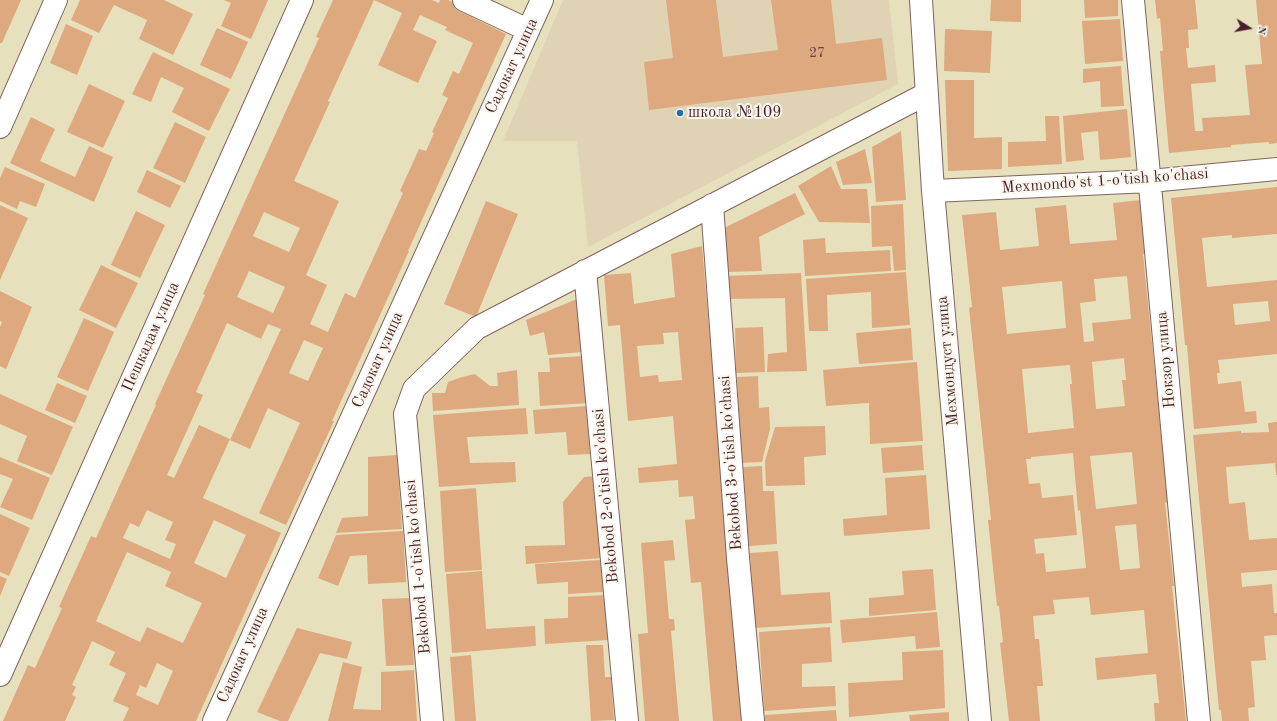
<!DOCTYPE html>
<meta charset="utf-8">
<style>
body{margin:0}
#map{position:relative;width:1277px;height:721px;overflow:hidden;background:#e7e0bc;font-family:"Old Standard TT",serif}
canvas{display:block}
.north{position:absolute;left:1229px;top:8px;width:40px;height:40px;-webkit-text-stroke:3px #fbf7ec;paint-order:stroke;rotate:101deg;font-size:11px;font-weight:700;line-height:16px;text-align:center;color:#4a1f2b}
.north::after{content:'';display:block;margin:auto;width:14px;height:18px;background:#4a1f2b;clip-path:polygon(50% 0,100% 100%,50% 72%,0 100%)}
</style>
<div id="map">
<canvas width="1277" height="721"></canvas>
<div class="north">N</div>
</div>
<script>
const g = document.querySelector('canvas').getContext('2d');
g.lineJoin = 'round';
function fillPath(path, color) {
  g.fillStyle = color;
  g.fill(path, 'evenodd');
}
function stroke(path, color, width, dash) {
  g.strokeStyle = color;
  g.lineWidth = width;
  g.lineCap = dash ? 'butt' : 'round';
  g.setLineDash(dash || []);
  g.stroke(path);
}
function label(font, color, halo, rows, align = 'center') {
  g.font = font + ' "Old Standard TT",serif';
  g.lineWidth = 4;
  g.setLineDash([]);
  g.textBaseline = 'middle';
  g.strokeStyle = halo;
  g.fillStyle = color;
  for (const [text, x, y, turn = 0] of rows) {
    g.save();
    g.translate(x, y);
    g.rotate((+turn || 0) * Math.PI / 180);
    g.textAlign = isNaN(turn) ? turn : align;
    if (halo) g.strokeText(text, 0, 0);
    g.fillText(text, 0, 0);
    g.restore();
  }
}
fillPath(new Path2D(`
 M563,0H889L898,84L588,247L577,141H503Z`), '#dfd3b4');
fillPath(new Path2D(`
 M0,0H21L2,43H0Z
 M80,0H164L193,14L173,55L139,39L147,20L114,5L99,33L71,20Z
 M224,0H268L251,39L221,26L231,3Z
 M333,0H432L439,3L440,0H448L457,4L455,9L506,34L408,251H409L332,421H334L286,525L259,513L300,423L268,408L250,449L230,440L281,329L268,324L261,339L227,323L196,392L203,395L167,475L174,478L199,425L230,439L203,498L281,533L196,721H123L129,708L113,701L126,673L109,665L115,652L92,641L72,685L76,687L72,695L76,697L65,721H3L28,665L35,668L62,608L59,607L91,536L96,538L156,405L155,404L205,295L203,294L319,38L316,37ZM374,0L402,13L378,65L418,83L437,41L413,30L420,15L447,27L445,30L473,43L459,74L453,71L442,95L448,98L432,132L434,133L426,151L419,149L400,191L403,193L355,298L345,293L328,332L310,324L327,285L306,275L339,201L294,181L330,102L328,101ZM264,212L300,228L289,252L253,236ZM249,271L285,287L273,313L237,297ZM304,340L323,348L308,381L289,373ZM147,510L173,522L165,540L176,544L170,559L123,538L130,523L139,527ZM214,520L246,535L226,578L194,563ZM127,552L171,572L165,586L202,603L183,643L147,627L140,642L96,621ZM157,663L173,671L158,705L136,695L140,685L146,688Z
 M666,0H716L723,57L778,50L771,0H831L836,44L882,38L887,80L649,110L644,62L673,58Z
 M991,0H1021V22L990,21Z
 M1084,0H1118V16L1085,18Z
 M1155,0H1195L1198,29L1188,30L1189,48H1186L1188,68L1215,65L1216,82L1191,84L1195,131H1203L1202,118L1250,115L1245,65L1262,64L1256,0H1277V143L1269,144V142L1231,145V147L1169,153L1160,51H1163L1160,18L1157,19Z
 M1120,19L1123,61L1085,64L1082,21Z
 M66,24L93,36L77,75L50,63Z
 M217,28L248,42L231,79L200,65Z
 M945,29L992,31L990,73L944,71Z
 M153,52L230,89L209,131L172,112L184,88L161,77L151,102L132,94Z
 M1121,66L1124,106L1101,107L1100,81L1083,83V69Z
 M945,80H974V138L1002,137V169L948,171Z
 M89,84L125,101L103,148L67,132Z
 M1127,109L1131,157L1100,160L1098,131L1081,133L1084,160L1066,162L1063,116Z
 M1045,116H1059L1062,164L1008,167V142L1046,141Z
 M31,117L55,129L40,161L75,177L89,146L113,157L94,202L10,163Z
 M175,122L206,137L185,183L153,168Z
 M901,131L906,200L876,202L872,147Z
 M865,149L872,183L843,185L836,162Z
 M831,166L841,189H867L870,223L819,222L798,186Z
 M5,167L45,184L36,207L20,201L17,209L0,201V178Z
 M147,170L181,186L170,208L137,192Z
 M1277,187V234L1232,238V235L1202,238L1207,287L1277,280V354L1218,360L1220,373H1217L1218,384L1241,381L1245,412L1256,411L1257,423L1194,429L1187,345H1185L1171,198ZM1268,301L1270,321L1235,325L1233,304Z
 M795,193L805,214L759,237L762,271L727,272L724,228Z
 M1141,200L1146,254H1143L1168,502L1165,503L1174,586H1172L1186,721H1155L1154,703H1159L1156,674L1097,680L1095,658L1148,653L1144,610L1091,615L1089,597L1053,600L1055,614L1033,616L1035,639H1039L1043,686H1037L1040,721H1009L1000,643L1003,642L999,606H997L988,520H991L969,308L972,307L962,215L996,212L1000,250L1039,246L1035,208L1066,205L1070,244L1117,240L1113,203ZM1127,276L1131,319L1092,323L1094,341L1084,342L1080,303L1096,301L1094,279ZM1062,281L1066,328L1007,334L1002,287ZM1124,358L1126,380H1122L1125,406L1096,409L1092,362ZM1070,365L1072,384H1070V386L1074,428L1028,433L1022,369ZM1132,452L1137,504L1096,509L1090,456ZM1073,453L1078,511L1080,510L1086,568L1046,572L1044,553L1036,554L1034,539L1077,535L1073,495L1042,498L1040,483L1029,484L1026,459H1031V457ZM1136,524L1140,568L1120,570L1115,526Z
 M486,201L518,214L476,317L444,304Z
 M903,204L906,270L894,271L892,246L872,247L871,206Z
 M0,205L28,218L0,280Z
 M136,211L165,225L140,278L111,265Z
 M825,238L826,253L890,250L891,271L805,276L803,240Z
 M702,246L722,476H720L724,517H726L744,721H713L701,582L691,583L685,520L695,519L693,496L679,497L678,480L639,483L638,468L677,464L673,416L628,421L620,325L608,326L604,275L631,273L634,304L675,297L671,254ZM678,332L682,380L659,382L658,375L640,377L637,346L664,344L663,333Z
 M101,265L138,283L116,328L79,310Z
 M906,272L910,325L872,328L871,292L827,295L828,331H809L806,279Z
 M801,273L807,371L767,372L768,354L787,352L785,298L727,299L726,276Z
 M0,291L32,307L6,369L0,366V327L2,322L0,321Z
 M577,299L582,352L548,355L544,332L530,336L526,320Z
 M84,318L114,332L88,391L57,377Z
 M763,327L765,372L736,373L735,328Z
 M911,328L913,360L859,364L856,333Z
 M585,356L589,403L540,406L538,372H550L549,358Z
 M917,362L923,441L870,444L869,403L826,406L823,370Z
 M517,370L519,405L433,411L432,393H445L448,382L462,377L475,374L490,386H498L497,373Z
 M758,376L759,408L769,407L770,429L762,462L741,463L737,377Z
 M57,383L87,396L75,423L45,410Z
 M0,394L73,427L52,475L17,461L27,436L0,424Z
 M587,406L590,454L568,455L566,432L535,434L533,410Z
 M526,408L528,434L467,437L470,463L515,462L516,482L439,487L433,415Z
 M1277,422V475H1276L1275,463L1226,467L1229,504L1245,502L1249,540L1277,538V570L1241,573L1242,587L1272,584L1274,613H1277V635L1264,636L1266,660L1251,661L1255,707L1248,708L1249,721H1222L1221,710H1219L1193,435L1241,431V433L1269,432L1268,423Z
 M825,426L826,455L804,457L805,485L766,486L765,461L775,427Z
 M922,445L924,470L883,473L881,448Z
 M397,455L402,529L336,533L342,518L368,516V457Z
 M0,457L50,478L32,520L0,507L13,479L0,474Z
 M762,466L763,491H774L777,544L749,546L743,467Z
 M926,475L930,529L844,536L843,519L887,515L885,478Z
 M597,476L601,558L526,564L525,546L565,545L563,502L584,477Z
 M476,488L482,570L445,572L440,491Z
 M0,514L30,528L9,576L0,572Z
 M403,531L406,582L368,584L367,555L350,556L338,586L318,578L336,535Z
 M673,540L675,560L664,561L669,619H674L675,630L671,631L679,721H645L638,634L648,633L641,543Z
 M778,551L781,595L830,592L832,623L755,628L750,553Z
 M601,560L603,592L568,594V582L537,584L535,564Z
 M933,569L936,610L869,616V598L904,595L902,571Z
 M482,571L486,629L535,626L536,646L452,653L446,574Z
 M0,576L7,579L0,596Z
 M605,595L608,640L545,644L544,619L568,618V597Z
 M411,598L414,665L386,666L382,599Z
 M937,612L940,647L916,649L915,636L842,643L840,620Z
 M830,627L832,662L802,664V687L835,686L836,706L764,711L759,632Z
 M297,628L352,642L347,659L320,653L288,721H280L257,712Z
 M586,645H603L605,677H611L614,720L591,721Z
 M943,650L945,708L849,717L848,683L903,680L902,652Z
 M471,655L476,721H455L450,657Z
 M343,662L362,667L353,709L381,710V672L414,670L417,721H328Z
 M836,710L837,721H765V715Z
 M949,712V721H910L909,715Z`), '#dea97e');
const minor = new Path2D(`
 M464,0L528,30
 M921,0L933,191L980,721
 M1133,0L1199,721
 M0,127L56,0
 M933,191L1150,181L1277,169
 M712,205L738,558L753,721
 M585,271L627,721
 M0,675L302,0
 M214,721L542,0
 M432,721L405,414L414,389L477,328L926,94`);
stroke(minor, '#81635e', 24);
stroke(minor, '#fff', 22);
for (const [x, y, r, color] of [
 [680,113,4,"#1f6fb2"]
]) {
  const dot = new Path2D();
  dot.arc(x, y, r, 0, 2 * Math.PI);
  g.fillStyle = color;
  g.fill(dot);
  stroke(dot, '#fbf7ec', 1.5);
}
label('14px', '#6f4240', null, [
 ["27",817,53]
]);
label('16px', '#4a1f2b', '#fbf7ec', [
 ["Садокат улица",512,66,-65],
 ["Mexmondo'st 1-o'tish ko'chasi",1105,181,-4],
 ["Пешкадам улица",151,337,-66],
 ["Садокат улица",378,360,-66],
 ["Нокзор улица",1166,360,-95],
 ["Мехмондуст улица",948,361,-95],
 ["Bekobod 3-o'tish ko'chasi",731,463,-94],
 ["Bekobod 2-o'tish ko'chasi",606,496,-95],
 ["Bekobod 1-o'tish ko'chasi",418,567,-95],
 ["Садокат улица",243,655,-66]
]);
label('16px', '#4a1f2b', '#fbf7ec', [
 ["школа №109",688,113]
], 'left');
</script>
